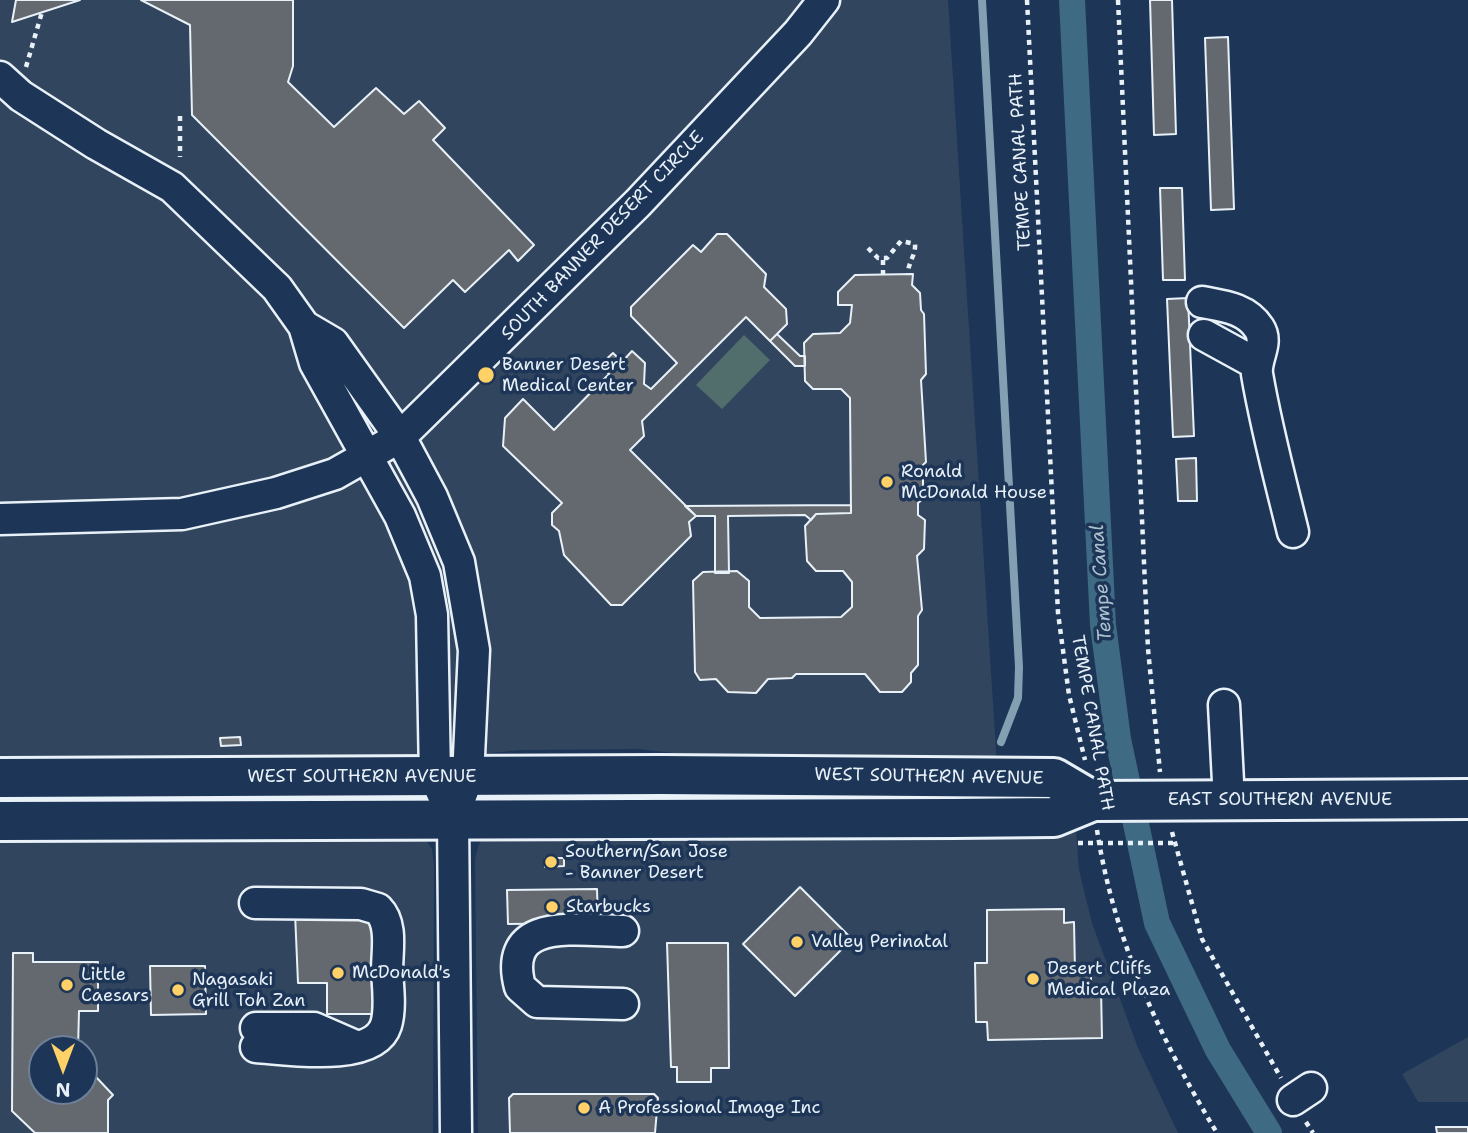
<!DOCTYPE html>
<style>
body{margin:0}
#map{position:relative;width:1468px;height:1133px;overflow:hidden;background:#1d3557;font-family:"Shantell Sans",sans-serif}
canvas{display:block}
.north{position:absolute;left:28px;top:1035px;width:70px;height:70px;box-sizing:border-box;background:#1d3557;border:2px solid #6e8097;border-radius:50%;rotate:180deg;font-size:19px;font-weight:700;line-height:28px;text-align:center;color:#e8f1f8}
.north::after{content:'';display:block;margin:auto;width:24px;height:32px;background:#ffd166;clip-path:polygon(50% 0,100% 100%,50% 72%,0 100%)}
</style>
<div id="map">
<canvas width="1468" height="1133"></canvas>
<div class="north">N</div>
</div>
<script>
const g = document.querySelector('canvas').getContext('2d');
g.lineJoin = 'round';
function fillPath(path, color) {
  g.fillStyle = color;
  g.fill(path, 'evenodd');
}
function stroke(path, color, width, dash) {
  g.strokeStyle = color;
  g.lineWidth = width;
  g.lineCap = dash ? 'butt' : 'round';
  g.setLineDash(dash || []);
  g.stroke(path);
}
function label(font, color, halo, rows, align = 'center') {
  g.font = font + ' "Shantell Sans",sans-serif';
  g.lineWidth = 7;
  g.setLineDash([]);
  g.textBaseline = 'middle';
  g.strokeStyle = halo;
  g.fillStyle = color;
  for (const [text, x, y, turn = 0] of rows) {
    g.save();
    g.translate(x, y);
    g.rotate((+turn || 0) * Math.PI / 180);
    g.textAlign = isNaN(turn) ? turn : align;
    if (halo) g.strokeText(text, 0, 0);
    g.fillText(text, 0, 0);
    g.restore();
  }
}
fillPath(new Path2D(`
 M0,0H948L997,766L769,764L639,749L523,750L378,763L0,767Z
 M663,830H1076L1079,870L1092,923L1138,1048L1178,1133H478L475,859L479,844L485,835Z
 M0,832L423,836L432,849L434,865L433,1133H0ZM42,1049H84V1091H42Z
 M1468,1037V1102H1418L1402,1074Z`), '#32455e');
fillPath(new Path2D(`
 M744,335L770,360L722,409L696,385Z`), '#526e6c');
stroke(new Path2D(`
 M982,0L1019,667L1018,698L1001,742`), '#83a0b2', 8);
stroke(new Path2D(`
 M1072,0L1103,625L1118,739L1157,923L1218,1050L1269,1133`), '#3f6a84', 26);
const building = new Path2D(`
 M16,0H80L12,22Z
 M141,0H293V66L288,82L334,127L376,88L404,114L419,101L445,128L433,140L534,245L518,261L509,250L465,292L453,280L404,328L192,115L190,25Z
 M1150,0H1172L1176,134L1154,135Z
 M1228,37L1234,209L1211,210L1205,38Z
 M1160,188H1182L1185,280H1163Z
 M717,234H727L766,274L764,287L786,309L787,324L770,341L746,317L642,421L644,436L630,450L696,516L689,522L691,536L622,605H611L564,555L559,531L552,525V513L562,503L503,446L505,418L523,399L554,430L609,374L600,365L613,353L622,362L632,351L645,363L644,384L651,389L677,363L631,316V307L693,245L701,252Z
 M913,274L912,285L920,293L921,310L924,314L926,374L921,380L926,462L923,465V499L918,503V515L925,520L924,549L917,556L922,610L918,616V665L911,673V682L902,692H880L865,674H796L792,678L768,679L756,693L728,692L716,679L700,680L695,672L693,581L703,572L737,571L749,581V607L760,618L841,617L852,607V582L843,571H816L807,561L805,526L816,514L851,513L850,398L841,389H813L805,381L804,343L813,334L840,333L850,323L852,305H838V292L855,275Z
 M1188,298L1194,436L1173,437L1167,299Z
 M777,334L800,356H805V366H795L770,341Z
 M1196,458L1197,501H1178L1176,459Z
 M851,505V513L816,514L811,520L805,515L728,516L729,573H715V516H696L685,506Z
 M240,737L241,745L221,746L220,738Z
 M545,858H564V866L545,867Z
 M800,887L852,939L795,996L743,944Z
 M597,889L598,923L508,924L507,890Z
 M1064,909V923L1074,922L1075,971H1091V988H1101L1102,1038L988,1040L987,1022H976L975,963H987V910Z
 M295,913H379V1014H327V983H298Z
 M667,943H728L729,1068H711V1082H677V1067H671Z
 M13,953H33V962H98V1011H79L78,1049H42V1091H84V1081H92L96,1077L113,1095L108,1100V1133H35L12,1111Z
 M150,966H205L206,1014L151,1015Z
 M513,1094H654L658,1098L655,1133H510L509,1098Z
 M1436,1127H1468V1133H1437Z`);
fillPath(building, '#64696f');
stroke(building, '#e8f1f8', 2);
const minor = new Path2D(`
 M0,77L21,96L96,144L172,187L277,288L304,326L315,363L400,516L425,576L432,615L435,777L453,818
 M1202,302C1223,306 1246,308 1259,328C1269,343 1255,358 1257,374C1266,427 1280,479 1293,532
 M304,326L333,343L400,437L432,497L459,562L474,650L468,777L453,818L456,1133
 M1204,335L1255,363
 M0,519L182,514L276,493L335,474L400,437L638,203L798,33L824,0
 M1224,705L1229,801
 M255,903L361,904L378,909C393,924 387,951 387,971C388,987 391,1009 386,1025C374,1063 287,1049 256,1047
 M623,931C579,931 501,915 520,987L537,1002L623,1004
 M256,1028H314L353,1045
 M1293,1100L1311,1088`);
const major = new Path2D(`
 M0,778L661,775L1054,778L1093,801
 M0,821L954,818L1054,817L1093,801L1468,799`);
stroke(minor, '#e8f1f8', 35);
stroke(major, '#e8f1f8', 44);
stroke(new Path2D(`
 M1027,0L1058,613L1069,695L1085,760
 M1118,0L1148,649L1160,772
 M26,67L42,12
 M180,116V157
 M868,248L878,258H887L901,241L915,244C916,255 908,262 908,274
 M883,275V258
 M1097,830C1114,940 1160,1039 1217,1133
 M1172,832L1202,939L1281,1078
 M1078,843H1174
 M1306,1122L1313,1133`), '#e8f1f8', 4.5, [5, 5]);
stroke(minor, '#1d3557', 30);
stroke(major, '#1d3557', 38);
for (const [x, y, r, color] of [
 [486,375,9,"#ffd166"],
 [887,482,7,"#ffd166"],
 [551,862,7,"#ffd166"],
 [552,907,7,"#ffd166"],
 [797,942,7,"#ffd166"],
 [338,973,7,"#ffd166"],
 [1033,979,7,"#ffd166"],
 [67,985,7,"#ffd166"],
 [178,990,7,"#ffd166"],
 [584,1108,7,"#ffd166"]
]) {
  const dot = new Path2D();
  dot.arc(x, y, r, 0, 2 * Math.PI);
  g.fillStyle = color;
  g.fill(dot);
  stroke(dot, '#1d3557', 2.5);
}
label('18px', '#e8f1f8', '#1d3557', [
 ["TEMPE CANAL PATH",1021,162,-93],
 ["SOUTH BANNER DESERT CIRCLE",603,236,-46],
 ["TEMPE CANAL PATH",1092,723,80],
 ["WEST SOUTHERN AVENUE",362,777],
 ["WEST SOUTHERN AVENUE",929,777,1],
 ["EAST SOUTHERN AVENUE",1280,800]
]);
label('18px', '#e8f1f8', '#1d3557', [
 ["Banner Desert",502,365],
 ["Medical Center",502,386],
 ["Ronald",901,472],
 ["McDonald House",901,493],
 ["Southern/San Jose",565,852],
 ["- Banner Desert",565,873],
 ["Starbucks",566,907],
 ["Valley Perinatal",811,942],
 ["Desert Cliffs",1047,969],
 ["Medical Plaza",1047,990],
 ["McDonald's",352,973],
 ["Little",81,975],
 ["Caesars",81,996],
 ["Nagasaki",192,980],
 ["Grill Toh Zan",192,1001],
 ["A Professional Image Inc",598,1108]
], 'left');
label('italic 19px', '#adc2cf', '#1d3557', [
 ["Tempe Canal",1102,583,-94]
]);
</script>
